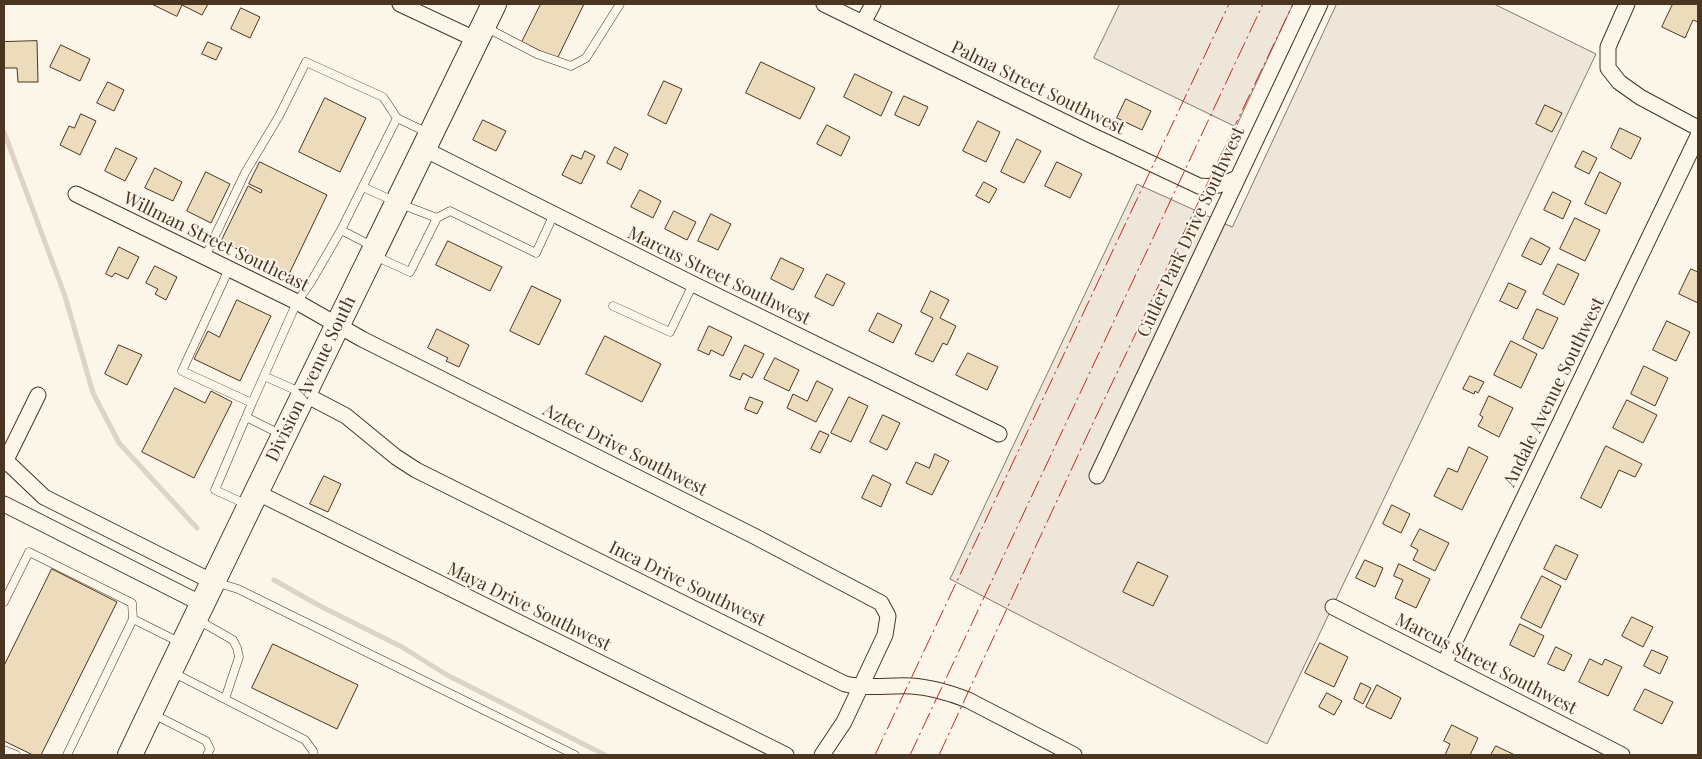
<!DOCTYPE html>
<style>
body{margin:0}
#map{position:relative;width:1702px;height:759px;overflow:hidden;background:#fbf6e9;font-family:"Playfair Display",serif}
canvas{display:block}
.frame{position:absolute;inset:0;border:5px solid #4a3520;pointer-events:none}
</style>
<div id="map">
<canvas width="1702" height="759"></canvas>
<div class="frame"></div>
</div>
<script>
const g = document.querySelector('canvas').getContext('2d');
g.lineJoin = 'round';
function fillPath(path, color) {
  g.fillStyle = color;
  g.fill(path, 'evenodd');
}
function stroke(path, color, width, dash) {
  g.strokeStyle = color;
  g.lineWidth = width;
  g.lineCap = dash ? 'butt' : 'round';
  g.setLineDash(dash || []);
  g.stroke(path);
}
function label(font, color, halo, rows, align = 'center') {
  g.font = font + ' "Playfair Display",serif';
  g.lineWidth = 4;
  g.setLineDash([]);
  g.textBaseline = 'middle';
  g.strokeStyle = halo;
  g.fillStyle = color;
  for (const [text, x, y, turn = 0] of rows) {
    g.save();
    g.translate(x, y);
    g.rotate((+turn || 0) * Math.PI / 180);
    g.textAlign = isNaN(turn) ? turn : align;
    if (halo) g.strokeText(text, 0, 0);
    g.fillText(text, 0, 0);
    g.restore();
  }
}
const green = new Path2D(`
 M1120,4H1293L1236,127L1094,58Z
 M1337,4H1494L1596,54L1267,744L950,579L1137,184L1232,227Z`);
fillPath(green, '#ede6d9');
stroke(green, '#887966', 1);
stroke(new Path2D(`
 M4,132L65,296L93,393L119,443L197,528
 M274,580L320,606L402,647L447,675L605,755`), '#dcd4c6', 5);
const building = new Path2D(`
 M152,4H208L202,15L182,5L177,16Z
 M541,4H584L557,59L522,42Z
 M1673,4H1698V22L1693,20L1685,38L1662,27Z
 M241,8L260,17L250,38L231,29Z
 M37,41L38,82H18L17,68H4V42Z
 M208,42L222,48L216,60L202,54Z
 M61,45L90,59L80,81L50,67Z
 M761,62L815,88L800,119L746,93Z
 M855,74L892,92L881,116L844,97Z
 M664,81L682,89L666,124L648,115Z
 M108,82L124,90L114,111L97,103Z
 M904,96L928,107L919,126L895,115Z
 M325,98L366,118L340,172L299,152Z
 M1126,99L1151,111L1142,130L1117,118Z
 M1545,105L1562,113L1552,132L1536,124Z
 M81,114L96,121L80,155L60,145L69,126L74,128Z
 M483,120L506,131L496,151L473,140Z
 M978,121L1000,132L986,162L963,151Z
 M827,125L850,137L841,156L817,144Z
 M1620,128L1641,138L1631,159L1611,148Z
 M1017,139L1041,151L1024,183L1001,172Z
 M615,147L628,154L621,170L607,163Z
 M116,148L137,158L125,181L105,171Z
 M585,151L595,156L581,184L562,175L572,155L581,159Z
 M1583,151L1597,158L1589,174L1575,167Z
 M260,162L327,195L289,274L221,241L248,186L261,193L262,190L249,184Z
 M1057,162L1082,174L1070,198L1045,186Z
 M155,168L182,182L173,201L145,188Z
 M206,172L230,184L211,223L187,211Z
 M1600,172L1621,183L1606,214L1585,204Z
 M984,182L997,189L989,203L976,196Z
 M640,190L661,201L653,218L631,207Z
 M1553,192L1571,201L1563,219L1544,210Z
 M674,211L696,222L687,240L665,229Z
 M711,214L731,224L718,250L698,241Z
 M1575,218L1600,230L1585,261L1560,249Z
 M1531,238L1550,248L1541,265L1522,256Z
 M448,241L502,267L490,291L436,265Z
 M119,247L139,257L128,279L115,273L112,277L106,274Z
 M781,258L804,269L793,290L771,279Z
 M1558,264L1579,274L1564,305L1543,294Z
 M155,266L177,277L166,300L155,294L158,289L146,283Z
 M1691,269L1698,272V303L1679,294Z
 M827,274L845,283L833,306L815,297Z
 M1509,283L1526,291L1517,309L1500,301Z
 M532,286L561,300L539,345L510,331Z
 M931,291L949,300L940,318L956,326L947,345L943,343L933,362L915,354L933,318L921,312Z
 M237,300L271,316L240,381L194,359L208,331L219,337Z
 M1537,309L1558,318L1543,349L1523,339Z
 M878,313L902,325L893,343L869,331Z
 M1667,321L1690,332L1676,361L1653,350Z
 M709,326L732,337L723,356L711,350L709,355L698,350Z
 M437,329L469,345L459,367L446,361L448,358L428,348Z
 M605,336L661,364L642,402L586,374Z
 M1511,341L1537,354L1521,388L1494,375Z
 M119,345L142,355L127,385L105,374Z
 M745,345L764,354L752,378L743,373L740,380L730,376Z
 M968,353L998,367L987,390L956,375Z
 M775,358L799,370L789,391L764,379Z
 M1644,366L1668,378L1655,406L1631,394Z
 M1470,376L1484,382L1478,393L1475,391L1474,394L1463,389Z
 M817,381L833,389L816,422L787,408L793,394L807,401Z
 M175,388L205,403L211,391L232,402L194,478L142,452Z
 M1489,396L1513,408L1499,437L1478,426L1483,417L1480,415Z
 M750,397L763,402L757,414L745,409Z
 M849,397L868,406L851,442L831,433Z
 M1627,400L1657,415L1643,443L1613,428Z
 M883,415L900,423L887,450L870,442Z
 M820,431L829,435L820,453L811,449Z
 M1606,446L1642,464L1635,477L1619,470L1601,508L1581,498Z
 M1469,447L1488,457L1462,510L1434,496L1448,468L1457,472Z
 M935,454L949,461L932,495L906,483L916,462L929,468Z
 M873,475L891,484L881,507L862,498Z
 M324,476L341,484L328,512L310,504Z
 M1392,505L1410,514L1401,533L1383,524Z
 M1420,529L1449,543L1435,571L1413,560L1418,550L1411,546Z
 M1556,545L1578,555L1566,580L1544,569Z
 M1365,560L1383,568L1375,587L1356,578Z
 M1138,562L1168,576L1153,606L1123,592Z
 M1399,564L1430,579L1416,608L1395,598L1403,580L1394,576Z
 M52,569L117,602L41,755H33L4,741V666Z
 M1542,576L1561,586L1541,628L1521,618Z
 M1632,617L1653,627L1643,647L1622,636Z
 M1520,624L1544,636L1534,657L1510,645Z
 M1320,643L1348,657L1334,687L1305,673Z
 M273,644L358,685L337,729L252,688Z
 M1556,647L1572,655L1564,671L1548,664Z
 M1652,650L1668,657L1660,674L1644,666Z
 M1590,659L1602,665L1605,659L1622,667L1608,696L1579,682Z
 M1361,683L1371,688L1363,704L1354,699Z
 M1377,685L1401,698L1391,719L1366,707Z
 M1645,689L1673,702L1662,724L1634,710Z
 M1327,693L1342,701L1334,715L1319,707Z
 M1452,725L1478,738L1470,755H1445L1450,744L1444,741Z
 M1496,746L1515,755H1491Z`);
fillPath(building, '#ecdcbc');
stroke(building, '#4a3520', 1);
const lane = new Path2D(`
 M485,27L537,54L571,66L586,58L620,4
 M363,187L398,203L437,218L450,211L536,253L554,214
 M341,230L372,246
 M375,256L410,272L437,218
 M205,257L245,173L279,116L306,62L383,97L397,118
 M229,269L182,371L252,403L297,302L311,282L341,230L397,118L428,133
 M613,306L670,332L693,284
 M264,376L302,393
 M246,417L282,435
 M248,505L215,490L252,403
 M215,582L238,589L575,755
 M4,602L29,552L132,603L133,619
 M198,620L233,640L237,648L239,657L225,699
 M172,672L305,740L313,751L314,755
 M153,714L206,741L210,749L207,755
 M4,750L16,755
 M67,755L133,619L181,643`);
const street = new Path2D(`
 M400,4L477,40
 M824,4L1093,136L1199,186C1214,188 1224,184 1237,178
 M1627,4L1608,47V68L1619,82L1640,97L1698,128
 M863,23L873,4
 M424,149L693,284L999,434
 M76,194L297,302L362,339L754,536L881,603L888,616L885,635L844,722L822,755
 M304,394L346,416L396,457L416,470L845,684C867,689 889,685 911,686C931,687 950,693 968,700L1074,755
 M4,459L44,497L213,582
 M4,464L38,395
 M1097,476L1320,4
 M256,492L786,755
 M4,504L202,604
 M1333,607L1622,755
 M1444,664L1698,136`);
const primary = new Path2D(`
 M130,755C249,504 373,254 494,4`);
stroke(lane, '#4a3520', 9);
stroke(street, '#4a3520', 17);
stroke(primary, '#4a3520', 26);
stroke(lane, '#fbf6e9', 8);
stroke(street, '#fbf6e9', 15);
stroke(primary, '#fbf6e9', 24);
stroke(new Path2D(`
 M875,755L1229,4
 M910,755L1263,4
 M939,755L1093,423L1293,4`), '#c62828', 1, [18, 4, 2.5, 4]);
label('18px', '#4a3520', '#fbf6e9', [
 ["Palma Street Southwest",1038,88,26],
 ["Cutler Park Drive Southwest",1191,232,-65],
 ["Willman Street Southeast",216,242,26],
 ["Marcus Street Southwest",719,276,26],
 ["Division Avenue South",311,379,-64],
 ["Andale Avenue Southwest",1554,392,-64],
 ["Aztec Drive Southwest",625,450,27],
 ["Inca Drive Southwest",687,584,26],
 ["Maya Drive Southwest",529,607,26],
 ["Marcus Street Southwest",1486,664,27]
]);
</script>
